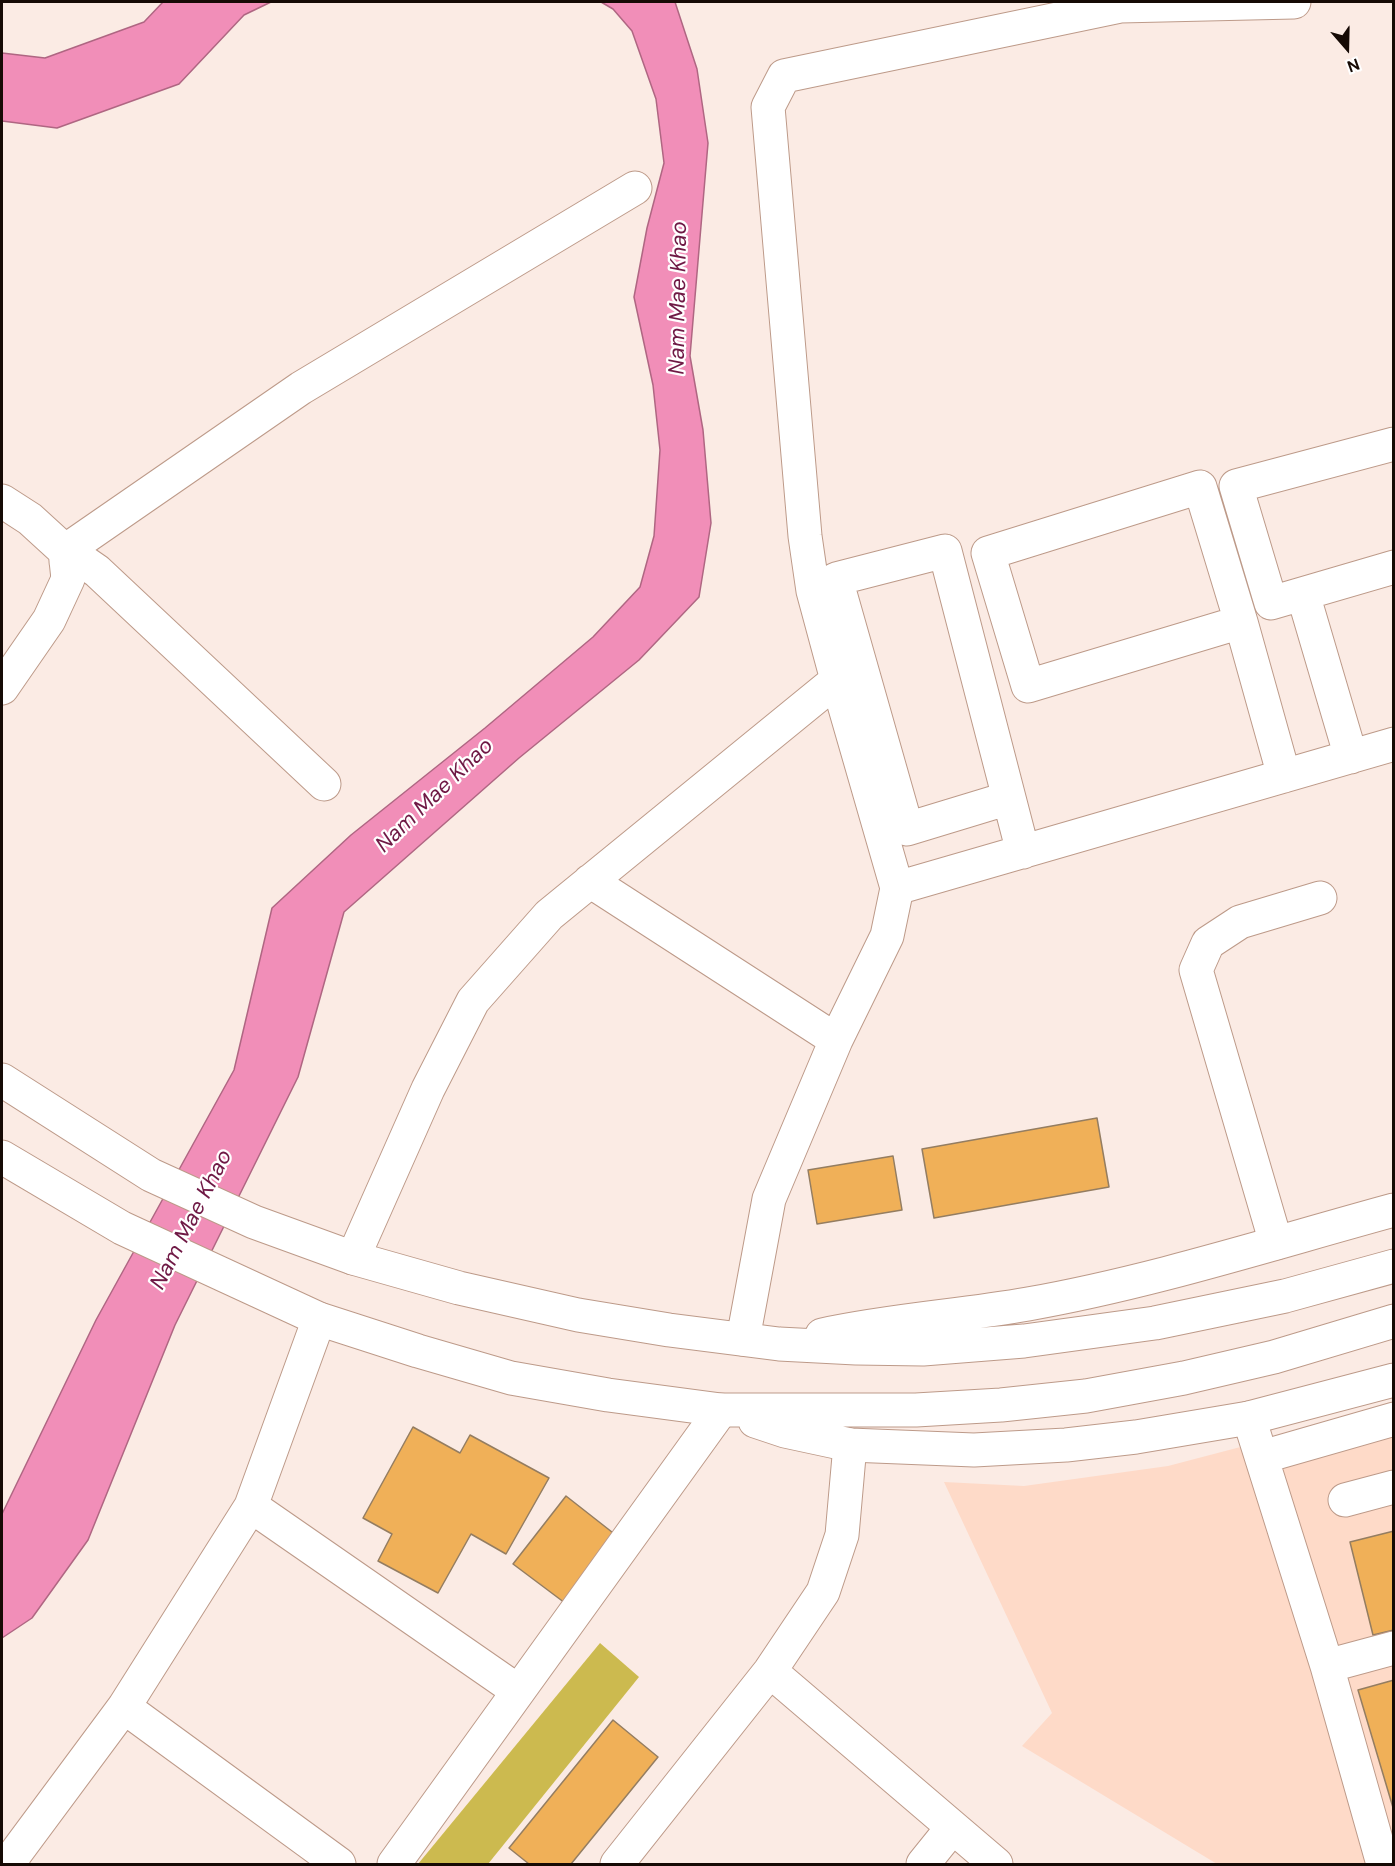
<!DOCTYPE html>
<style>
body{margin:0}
#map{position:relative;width:1395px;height:1866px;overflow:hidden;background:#fbebe4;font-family:"DM Sans",sans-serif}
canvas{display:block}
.frame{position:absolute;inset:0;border:3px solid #160a05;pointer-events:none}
.north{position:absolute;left:1317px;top:18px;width:60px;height:60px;-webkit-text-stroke:4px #fff;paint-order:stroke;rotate:160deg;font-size:16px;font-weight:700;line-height:24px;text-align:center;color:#160a05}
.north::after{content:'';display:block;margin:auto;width:21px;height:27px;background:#160a05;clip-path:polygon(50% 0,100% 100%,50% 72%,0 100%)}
</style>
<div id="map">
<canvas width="1395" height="1866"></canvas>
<div class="frame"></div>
<div class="north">N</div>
</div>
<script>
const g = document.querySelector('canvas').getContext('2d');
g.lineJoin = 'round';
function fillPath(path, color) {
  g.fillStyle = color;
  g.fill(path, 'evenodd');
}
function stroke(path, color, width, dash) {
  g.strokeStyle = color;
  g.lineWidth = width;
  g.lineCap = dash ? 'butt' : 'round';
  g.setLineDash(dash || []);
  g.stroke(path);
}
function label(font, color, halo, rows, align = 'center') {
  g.font = font + ' "DM Sans",sans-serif';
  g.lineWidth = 4.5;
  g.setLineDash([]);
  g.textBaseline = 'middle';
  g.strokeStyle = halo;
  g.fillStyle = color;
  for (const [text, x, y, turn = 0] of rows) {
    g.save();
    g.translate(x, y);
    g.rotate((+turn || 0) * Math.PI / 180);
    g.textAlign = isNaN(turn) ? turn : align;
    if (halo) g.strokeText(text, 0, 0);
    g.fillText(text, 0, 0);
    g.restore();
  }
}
fillPath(new Path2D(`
 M1393,1407V1864H1217L1022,1746L1052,1713L944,1482L1024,1486L1168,1466Z`), '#fedac8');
fillPath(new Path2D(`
 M600,1643L639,1677L488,1864H418Z`), '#ccba4f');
const water = new Path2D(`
 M163,2H271L244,15L179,84L57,128L2,121V53L45,58L144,22Z
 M601,2H675L697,69L708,143L690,356L703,430L711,523L699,597L639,660L519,758L344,912L298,1077L175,1325L88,1540L32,1618L2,1638V1514L96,1320L234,1070L272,908L351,835L485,728L593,637L640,587L654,536L660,450L653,385L634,297L647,228L664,163L656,99L632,31L613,9Z`);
fillPath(water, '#f18eb8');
stroke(water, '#af6682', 1.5);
const building = new Path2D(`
 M1097,1118L1109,1187L934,1218L922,1149Z
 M893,1156L902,1210L817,1224L808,1170Z
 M413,1427L460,1453L470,1435L549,1478L506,1554L471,1534L438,1593L378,1561L392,1534L363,1518Z
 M566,1496L617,1536L565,1603L513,1564Z
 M1394,1531V1630L1373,1635L1350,1542Z
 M1394,1680V1811L1358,1690Z
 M613,1720L658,1757L571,1864H529L509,1848Z`);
fillPath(building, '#f0b058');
stroke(building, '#947d61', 1.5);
const minor = new Path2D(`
 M1394,444L1236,486L1271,603L1394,567
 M2,501L30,519L65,551L68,579L49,620L2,688
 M65,551L301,388L635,188
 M66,562H84L97,571L324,784
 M1303,594L1351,757
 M1241,622L1028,686L988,553L1200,487L1241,622L1284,776
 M1009,798L907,829L836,579L945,551L1023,852
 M590,881L836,1040
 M897,888L1394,744
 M1276,1243L1196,970L1208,943L1240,922L1320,898
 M353,1258L428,1089L473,1001L549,915L837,680
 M743,1339L769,1199L836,1040L887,936L897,888L837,680L813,591L805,536L768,107L784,76L1120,6L1294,2
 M1249,1418L1327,1666L1383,1864
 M1262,1457L1394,1419
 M1345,1500L1394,1487
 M251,1506L518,1691
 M1327,1666L1394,1648
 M770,1671L996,1864
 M124,1707L339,1864
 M13,1864L12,1858L124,1707L251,1506L319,1319
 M394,1864L721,1410
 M617,1864L770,1671L823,1592L842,1535L850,1445
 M923,1864L952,1828`);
const major = new Path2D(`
 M2,1080L151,1175L254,1222L353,1258L459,1288L578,1315L669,1330L779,1344L856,1348L923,1349L1024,1341L1155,1323L1285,1296L1394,1266
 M2,1157L122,1228L319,1319L418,1351L511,1378L608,1395L721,1410H916L1001,1405L1086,1396L1184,1378L1274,1357L1394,1321
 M822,1335C890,1320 960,1316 1028,1304C1152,1282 1273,1243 1394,1210
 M755,1421L785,1431L850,1445L974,1450L1066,1445L1136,1437L1249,1418L1394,1380`);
stroke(minor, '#bd9a89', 35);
stroke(major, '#bd9a89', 35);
stroke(minor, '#fff', 33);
stroke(major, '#fff', 33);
label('italic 22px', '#6f1945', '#fff', [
 ["Nam Mae Khao",679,298,-89],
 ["Nam Mae Khao",435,796,-44],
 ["Nam Mae Khao",192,1220,-63]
]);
</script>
